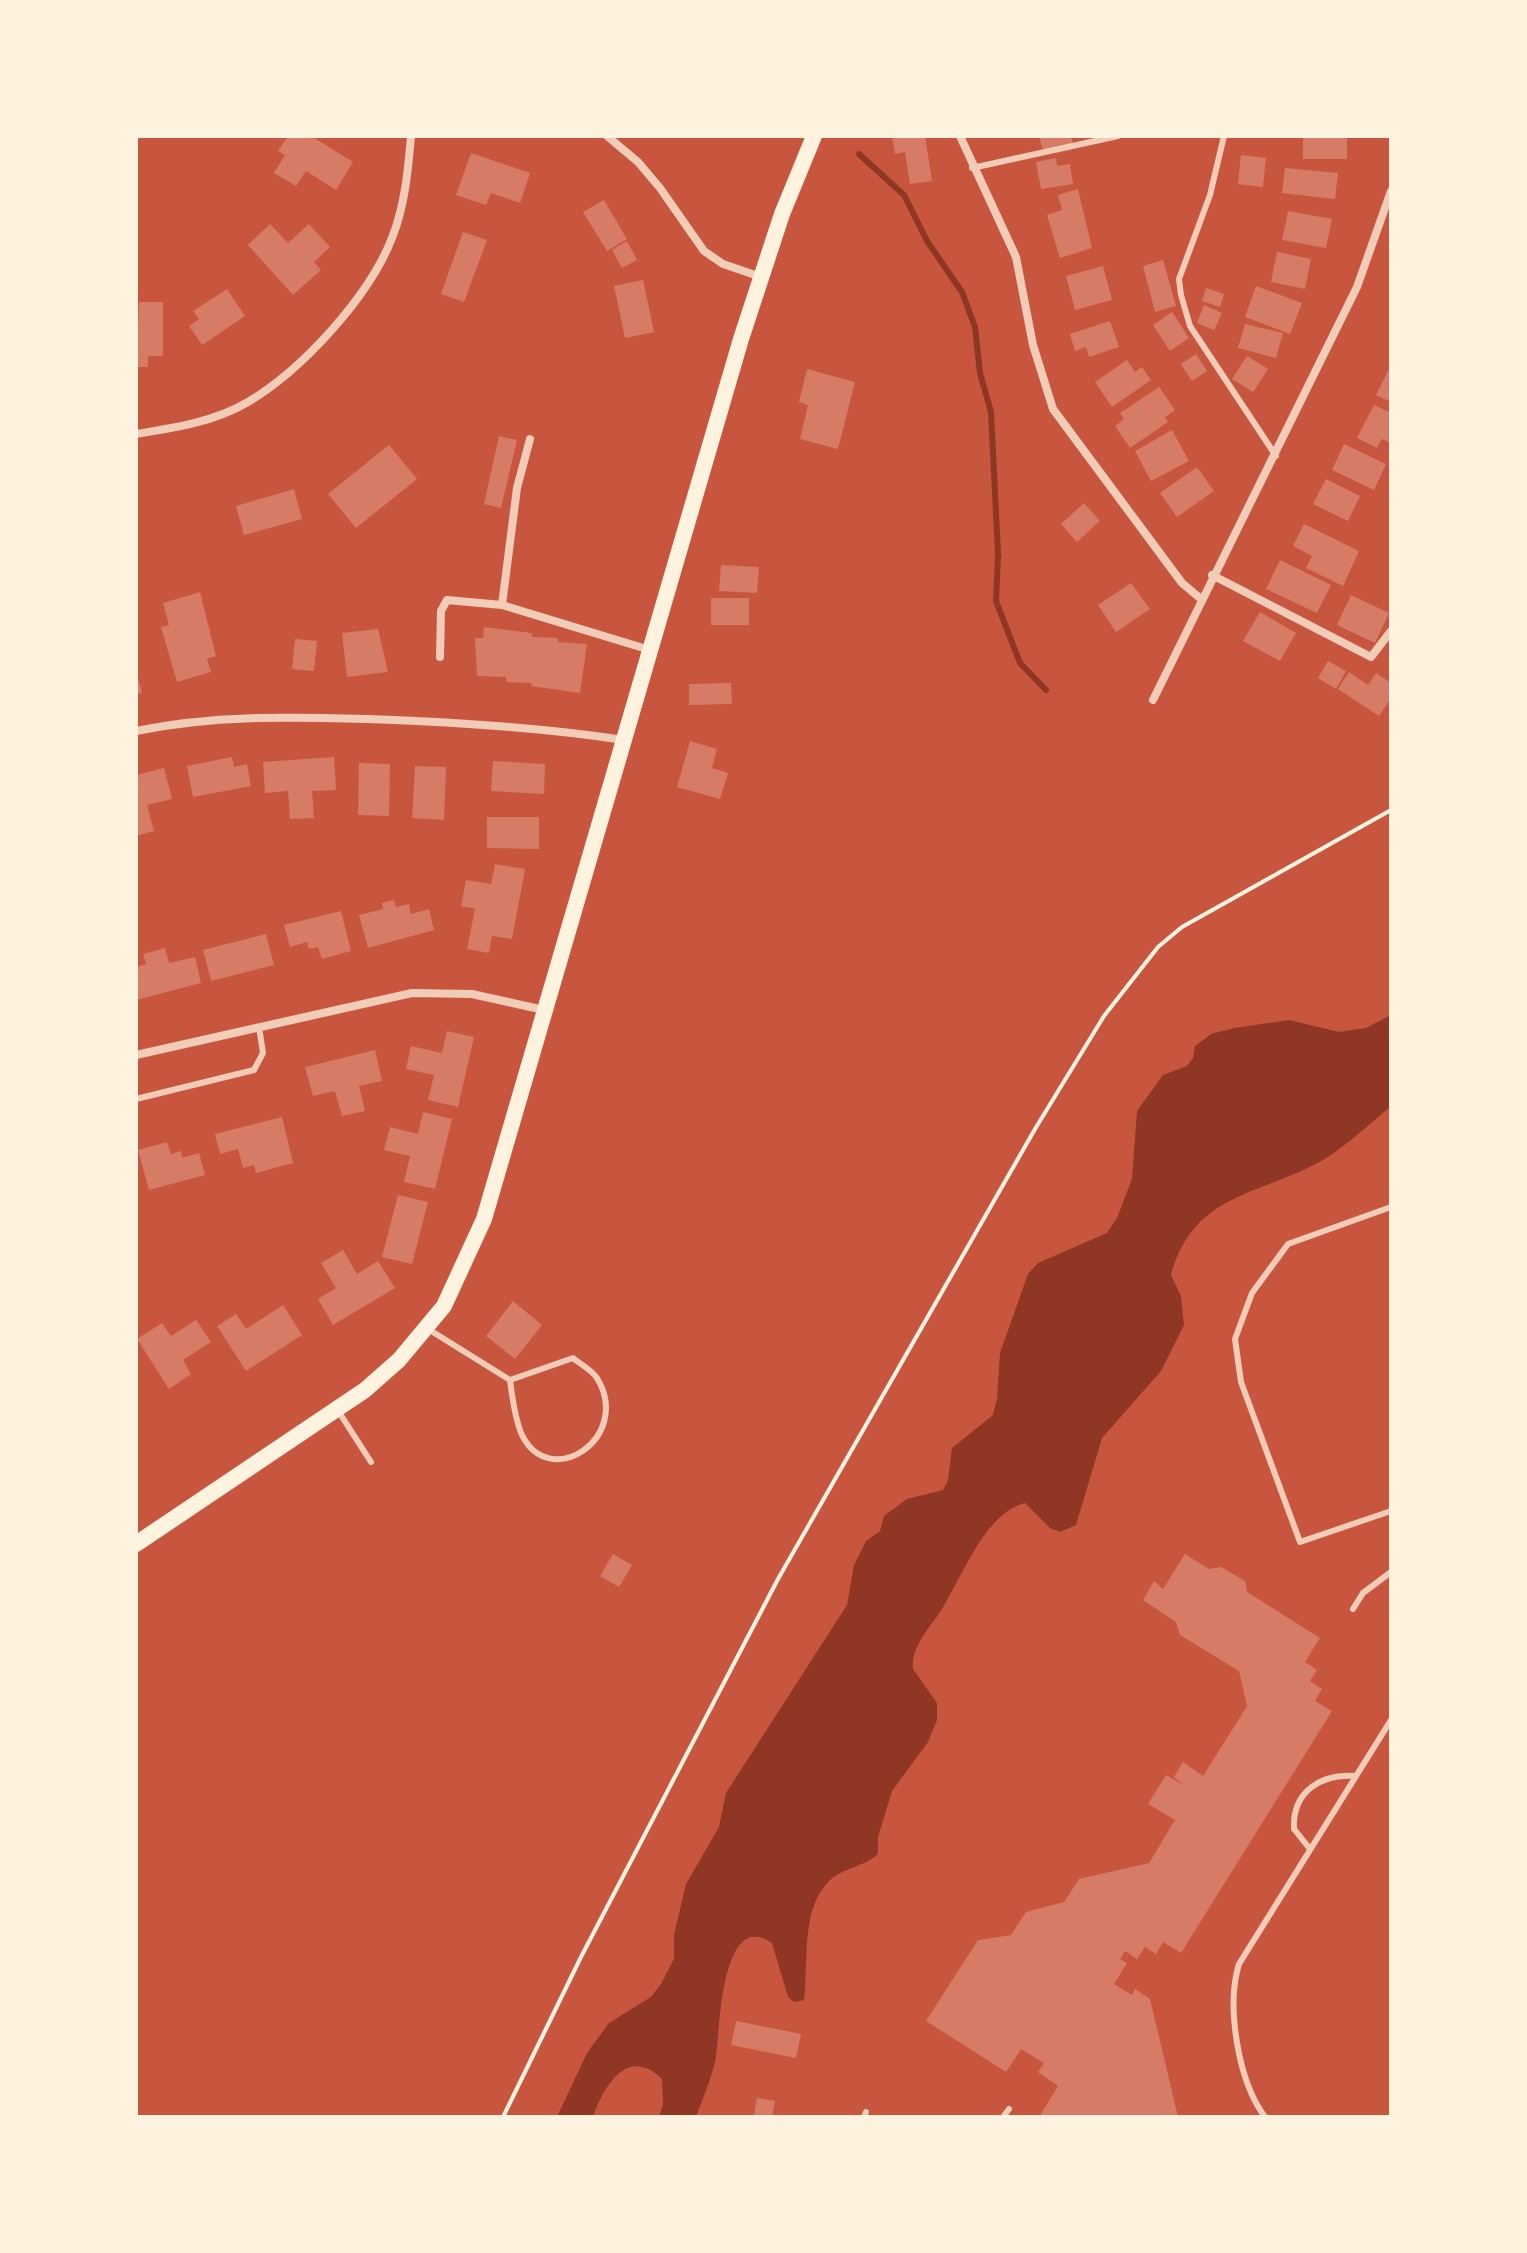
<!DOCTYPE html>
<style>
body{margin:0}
#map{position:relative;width:1527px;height:2253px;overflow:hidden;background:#c8553d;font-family:Karla,sans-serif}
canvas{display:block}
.frame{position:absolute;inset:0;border:138px solid #fff3e0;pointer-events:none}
</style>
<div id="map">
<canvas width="1527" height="2253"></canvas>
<div class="frame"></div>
</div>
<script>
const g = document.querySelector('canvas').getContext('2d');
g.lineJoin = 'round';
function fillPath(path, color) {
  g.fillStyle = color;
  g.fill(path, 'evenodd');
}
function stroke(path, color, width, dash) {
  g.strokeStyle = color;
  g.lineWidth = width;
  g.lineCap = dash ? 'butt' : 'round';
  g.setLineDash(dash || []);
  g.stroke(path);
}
fillPath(new Path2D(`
 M1391,1015V1106C1371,1123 1350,1142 1328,1157C1264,1196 1194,1190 1171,1275L1181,1296L1184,1325L1161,1371L1102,1438L1076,1525L1060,1532L1050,1528L1025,1503C985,1513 962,1577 942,1609C930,1628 911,1645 913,1669L937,1703V1720L928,1742L892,1791L878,1837V1854C864,1867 842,1868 829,1881C800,1910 809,1963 804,2000L794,2002L788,1997L772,1943C720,1908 720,2032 716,2057C712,2078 703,2097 696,2117H659L663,2105L662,2079C628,2045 603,2087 593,2117H557L587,2053L609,2023L651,1997L661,1984L674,1959V1935L686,1884L719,1827L726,1793L847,1605L854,1565L866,1541L880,1531L884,1516L907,1499L943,1490L948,1480L952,1448L993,1415L997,1399L1000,1353L1028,1274L1038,1263L1107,1233L1117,1218L1132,1179L1137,1111L1163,1075L1187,1066L1193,1058L1195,1046L1211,1034L1234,1028L1289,1020L1339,1032L1366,1028Z`), '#8f3625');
stroke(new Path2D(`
 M859,154L904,195L927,241L962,292L975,327L980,373L991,412L998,554L996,601L1020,663L1046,690`), '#8f3625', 6);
fillPath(new Path2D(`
 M288,136H311L353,162L336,190L306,171L296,186L274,173L285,155L278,151Z
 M892,136H925L932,181L910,184L905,152L895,154Z
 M1039,136H1071L1073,143L1043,151Z
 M1303,136H1347V159H1303Z
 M471,153L530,173L520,203L491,193L486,205L456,195Z
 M1241,155L1266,158L1263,187L1238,184Z
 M1056,158L1057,166L1070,164L1073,184L1041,189L1036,162Z
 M1285,168L1338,173L1335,199L1282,193Z
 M1078,189L1092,248L1060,258L1047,215L1062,210L1058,195Z
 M604,200L627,239L607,251L583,212Z
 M1288,211L1332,219L1326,248L1282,240Z
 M270,224L288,243L309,224L330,247L314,262L321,270L293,295L248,245Z
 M463,232L487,240L464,302L441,294Z
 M627,241L637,260L622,268L612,250Z
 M1277,252L1311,259L1305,289L1271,282Z
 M1163,260L1176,306L1155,312L1143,266Z
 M1103,266L1112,300L1075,310L1066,276Z
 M643,280L654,332L625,338L614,286Z
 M1256,286L1302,303L1290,334L1245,317Z
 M1206,288L1224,294L1220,307L1202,301Z
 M227,289L245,316L202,345L189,326L199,319L193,311Z
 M139,302H163V356H148V367H136Z
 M1204,305L1222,313L1214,330L1197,323Z
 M1172,312L1189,338L1170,351L1153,325Z
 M1110,321L1119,347L1089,357L1086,347L1075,351L1070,334Z
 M1245,324L1283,333L1276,358L1238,348Z
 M1196,354L1207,371L1192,381L1181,364Z
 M1247,356L1268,369L1253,392L1232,379Z
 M1127,360L1135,372L1142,367L1151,380L1112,407L1095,382Z
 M807,369L855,382L838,449L800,439L808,405L799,402Z
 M1388,371L1391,372V402L1376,395Z
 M1159,387L1175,410L1165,417L1168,422L1130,448L1115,426L1124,419L1120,413Z
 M1374,405L1391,413V443L1382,439L1377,448L1357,438Z
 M1172,430L1189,461L1151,481L1135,451Z
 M499,436L517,440L501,508L484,504Z
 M1344,444L1386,464L1374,490L1332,470Z
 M389,445L417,479L356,528L328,494Z
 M1197,467L1214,491L1177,517L1160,493Z
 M1326,479L1360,496L1348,521L1313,504Z
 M294,489L302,519L244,535L236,506Z
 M1084,503L1100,521L1077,542L1061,524Z
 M1304,524L1359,551L1343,586L1306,568L1312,556L1293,546Z
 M1280,560L1331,585L1317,613L1266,589Z
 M721,565L759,567L757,593L719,591Z
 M1131,583L1150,609L1116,632L1098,605Z
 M200,592L216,656L207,659L211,672L177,682L161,627L169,625L163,603Z
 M1351,595L1389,613L1375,643L1337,625Z
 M711,598H749V625H711Z
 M1260,612L1296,633L1280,661L1243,641Z
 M484,627L532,633V637L558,638V642L587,644L580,693L531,686L532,683L506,682V677L477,676L475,638H483Z
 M378,629L388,672L347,677L342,633Z
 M295,639L317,641L314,671L292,669Z
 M1328,661L1346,671L1336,689L1318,678Z
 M136,671L142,693L136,694Z
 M1349,672L1368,685L1376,673L1391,683V698L1379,716L1338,689Z
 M731,683L732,704L689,705V684Z
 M690,741L717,749L712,768L728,773L720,799L677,787Z
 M232,757L234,767L247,764L251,786L193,797L187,766Z
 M334,757L336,790L312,791L314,818L290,819L288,791L265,793L263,762Z
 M493,761L545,764L544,794L491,791Z
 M359,763L390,764L389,816L358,815Z
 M415,766L446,767L444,820L412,818Z
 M164,768L172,799L147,805L154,831L136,836V775Z
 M487,817H539V849L487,848Z
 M495,864L525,869L512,939L492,936L489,953L467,949L475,909L461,906L466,880L491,884Z
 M394,900L396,907L409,904L411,914L429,909L434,930L368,948L359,915L383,909L382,903Z
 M341,911L351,951L322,959L318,947L309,949L307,942L290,947L284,925Z
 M266,934L274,965L211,981L203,950Z
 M165,948L169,963L195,957L201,983L136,1000V967L146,964L143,954Z
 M447,1031L474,1037L458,1107L428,1100L434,1075L406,1069L411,1046L442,1053Z
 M375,1050L382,1081L359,1086L365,1111L342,1116L335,1091L313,1096L305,1067Z
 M423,1112L452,1119L435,1189L404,1182L410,1156L384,1150L390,1127L418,1134Z
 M282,1117L293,1163L256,1173L254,1165L243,1168L238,1149L220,1154L215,1134Z
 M167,1142L171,1154L181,1151L182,1158L199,1153L205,1175L149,1190L138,1150Z
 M398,1195L428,1202L412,1264L382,1257Z
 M343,1250L357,1274L378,1261L395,1288L333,1325L318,1299L336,1288L321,1263Z
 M513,1301L542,1325L515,1359L486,1336Z
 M283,1305L302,1335L246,1371L217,1326L236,1314L246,1329Z
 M196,1320L211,1342L183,1360L191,1374L169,1389L137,1339L162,1323L171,1336Z
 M613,1554L632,1565L619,1587L600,1576Z
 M1185,1554L1209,1569L1221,1567L1245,1581L1247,1592L1320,1638L1305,1662L1317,1670L1310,1681L1322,1689L1315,1701L1332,1711L1181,1953L1163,1942L1156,1954L1145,1947L1137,1959L1125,1951L1120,1959L1127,1963L1114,1984L1132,1995L1135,1989L1150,1999L1178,2117H1039L1058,2086L1038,2072L1044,2063L1021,2049L1006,2072L926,2021L978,1940L1011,1935L1026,1912L1064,1902L1079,1879L1149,1863L1175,1820L1148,1804L1166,1775L1185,1786L1174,1777L1183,1762L1203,1776L1247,1706L1239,1671L1180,1635L1176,1622L1143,1600L1154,1581L1163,1589Z
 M736,2021L801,2034L796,2058L731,2045Z
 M757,2098L775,2101L772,2117L754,2115Z`), '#d67c66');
stroke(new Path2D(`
 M503,2117L581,1957L778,1579L1035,1129L1104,1016L1158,947L1182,927L1391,810`), '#fff3e0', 4);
stroke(new Path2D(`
 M1224,136L1210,195L1179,279L1181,295L1190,326L1276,456
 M972,168L1118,136
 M136,1099L254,1070L263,1053L259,1027
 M1391,1207L1288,1244L1252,1293L1235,1339L1241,1382L1300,1542L1391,1511
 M428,1329L510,1380C512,1396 515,1420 522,1435C550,1492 633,1438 597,1378C592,1370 580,1364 573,1358L510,1380
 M337,1409L371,1462
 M1353,1609L1363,1593L1391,1572
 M1310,1849L1294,1829C1292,1791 1322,1773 1356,1776
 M864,2117L866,2112
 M1003,2117L1009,2109
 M1265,2117C1238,2081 1226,2006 1239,1964L1391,1720`), '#f1ccb7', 6);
stroke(new Path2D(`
 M607,136L638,162L660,188L704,251L723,264L761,277
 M960,136L1016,257L1033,345L1053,409L1182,583L1201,599
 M136,434C174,428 214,422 248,402C302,370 369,297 392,238C405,205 408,171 411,136
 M530,439L517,488L502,605L650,650
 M1212,575L1371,657L1391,631
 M440,657L441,611L447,600L502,605
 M1153,700L1357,287L1391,191
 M136,731C214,715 289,717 368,719C454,722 539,727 624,740
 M136,1055L412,993L472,994L544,1010`), '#f1ccb7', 8);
stroke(new Path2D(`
 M136,1544L365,1390L399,1360L444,1306L484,1219L741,339L782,214L814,136`), '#fff3e0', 16);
</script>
